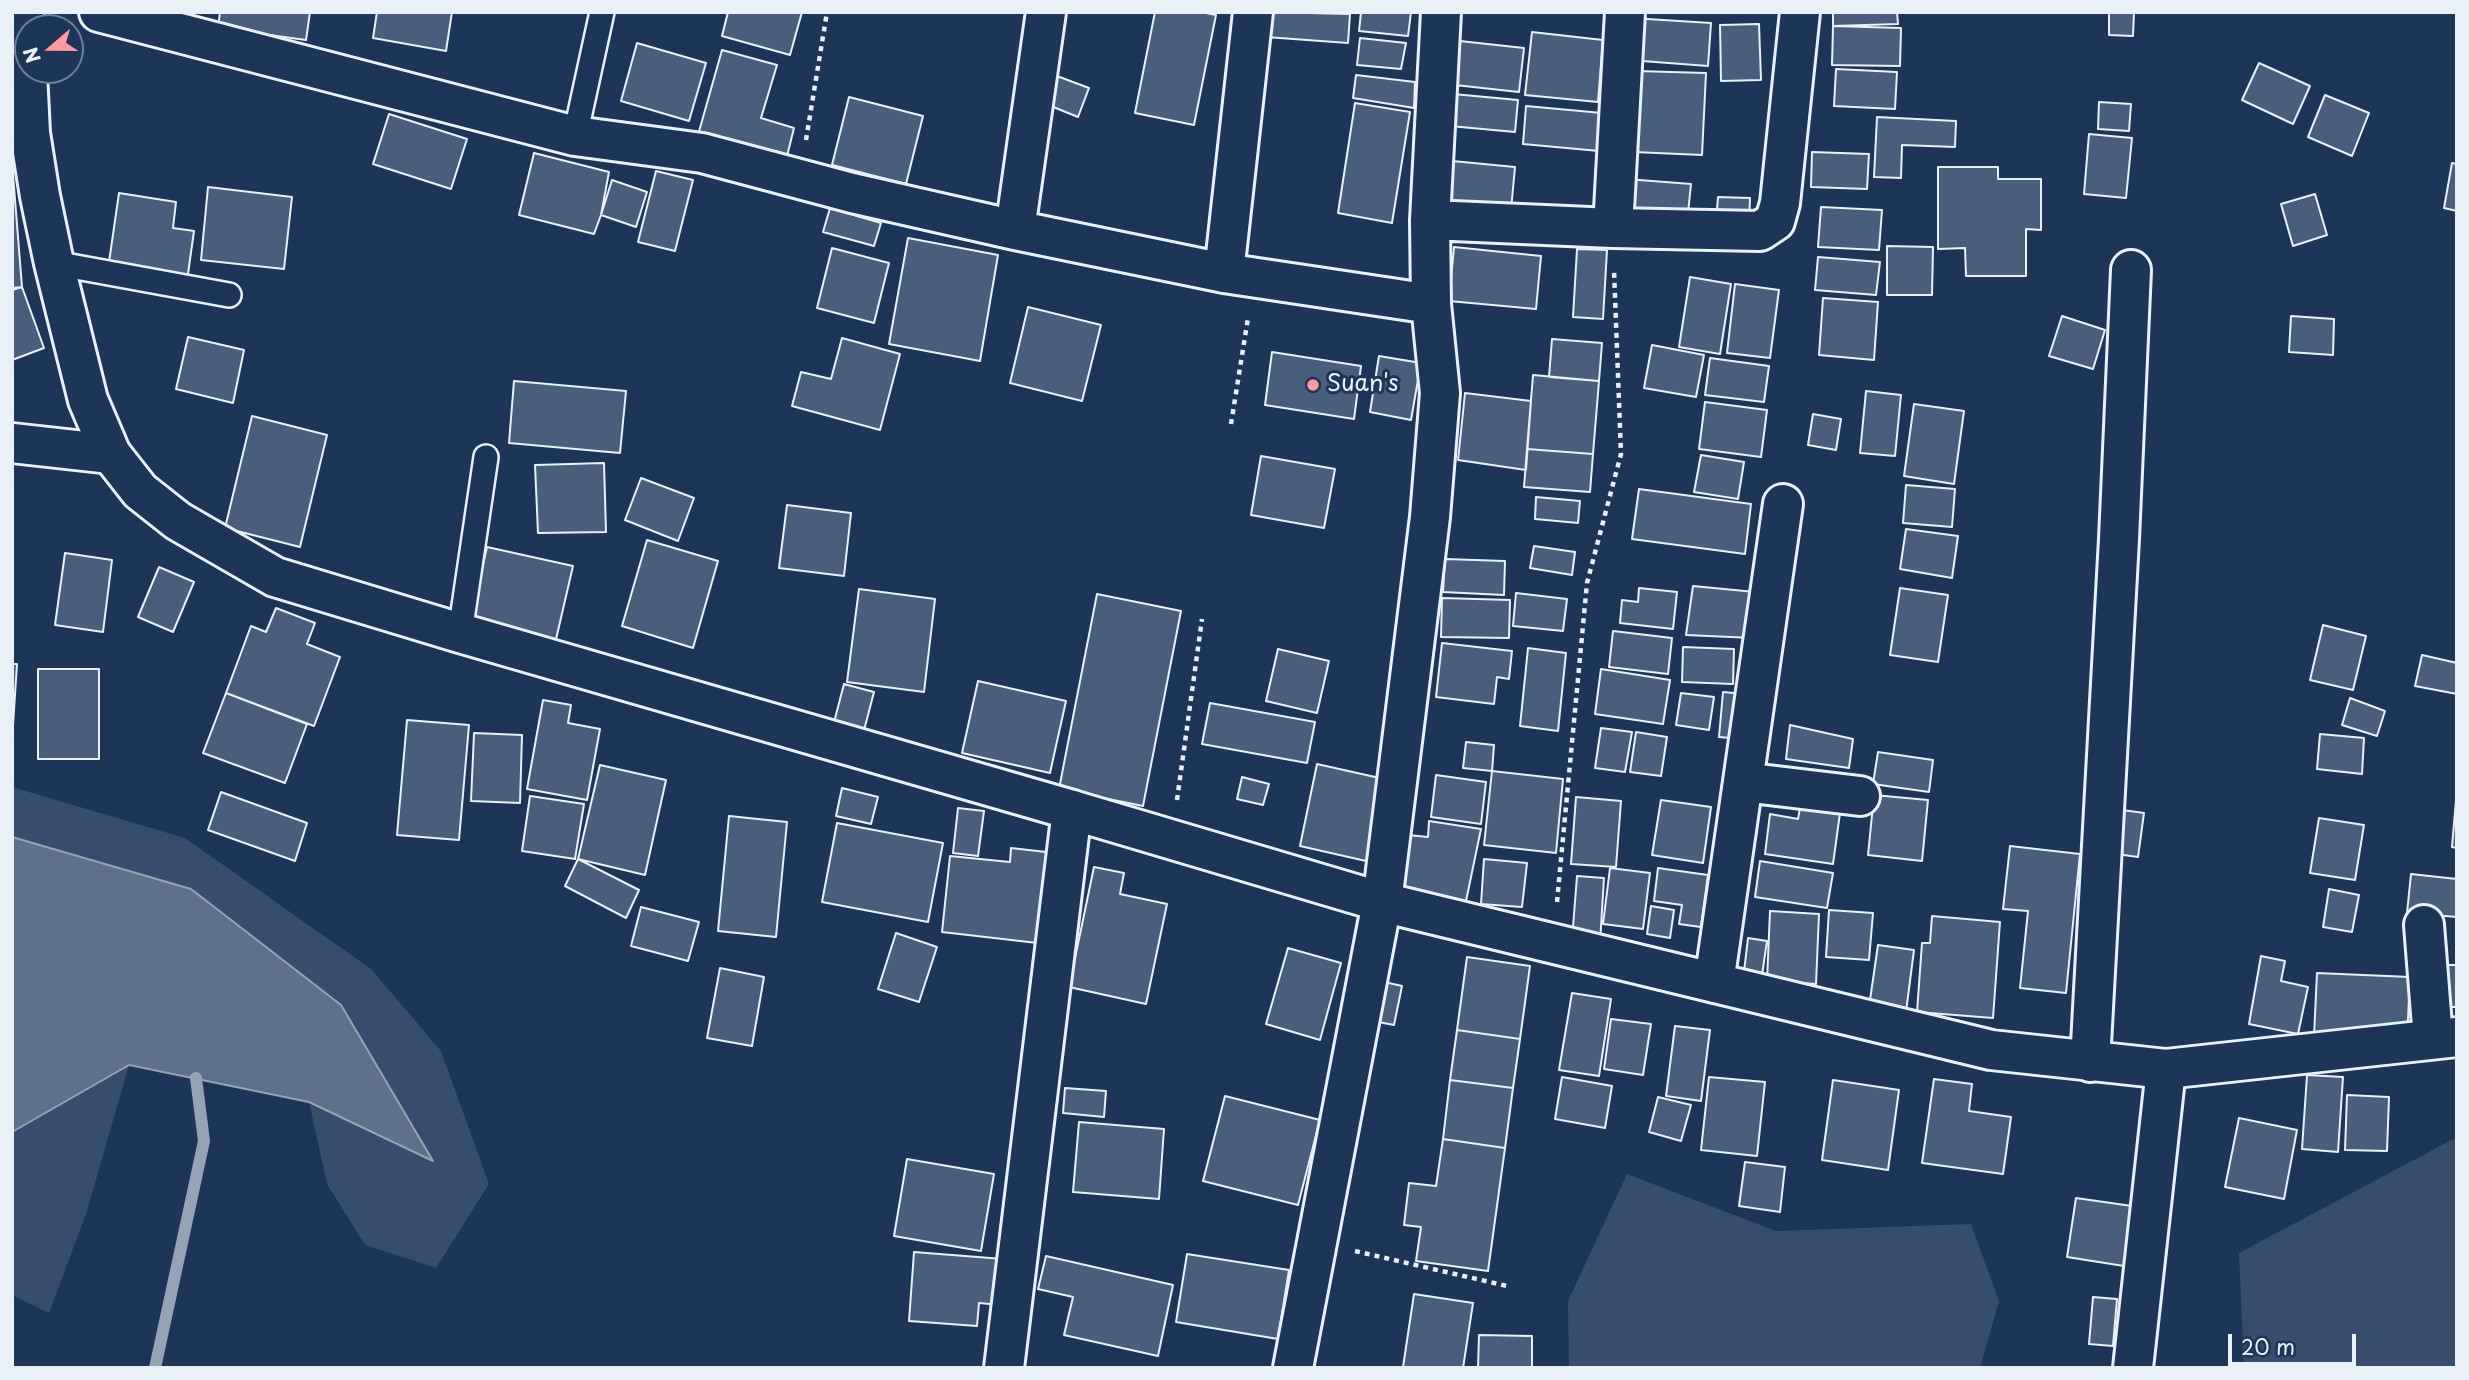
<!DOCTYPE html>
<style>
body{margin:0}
#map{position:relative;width:2469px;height:1380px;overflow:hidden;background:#1d3557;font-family:"Playpen Sans",sans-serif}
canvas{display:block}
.frame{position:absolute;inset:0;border:14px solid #e8f1f8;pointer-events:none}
.north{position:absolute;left:14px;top:14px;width:70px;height:70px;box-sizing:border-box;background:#1d3557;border:2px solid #6e8097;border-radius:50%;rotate:250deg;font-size:19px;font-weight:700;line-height:28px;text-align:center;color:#e8f1f8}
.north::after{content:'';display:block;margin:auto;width:24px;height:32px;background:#ff9aa2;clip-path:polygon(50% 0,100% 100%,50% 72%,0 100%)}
.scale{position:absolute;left:2228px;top:1334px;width:128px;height:32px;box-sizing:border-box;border:4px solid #e8f1f8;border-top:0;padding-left:9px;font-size:21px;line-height:24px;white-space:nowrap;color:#e8f1f8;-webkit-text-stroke:5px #1d3557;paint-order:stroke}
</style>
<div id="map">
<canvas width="2469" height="1380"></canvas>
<div class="frame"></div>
<div class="north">N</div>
<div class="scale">20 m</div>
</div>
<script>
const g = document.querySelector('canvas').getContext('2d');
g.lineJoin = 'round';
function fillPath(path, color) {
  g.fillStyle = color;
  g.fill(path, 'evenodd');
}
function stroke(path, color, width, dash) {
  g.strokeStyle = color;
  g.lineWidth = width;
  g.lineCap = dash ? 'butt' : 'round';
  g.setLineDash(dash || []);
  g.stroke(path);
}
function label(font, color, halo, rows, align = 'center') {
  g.font = font + ' "Playpen Sans",sans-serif';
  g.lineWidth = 6;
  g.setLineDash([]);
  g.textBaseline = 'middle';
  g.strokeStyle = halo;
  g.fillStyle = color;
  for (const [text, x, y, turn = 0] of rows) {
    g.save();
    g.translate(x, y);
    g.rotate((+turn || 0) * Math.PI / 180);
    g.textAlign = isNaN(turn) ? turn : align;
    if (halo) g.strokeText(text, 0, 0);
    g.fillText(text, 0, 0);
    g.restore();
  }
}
fillPath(new Path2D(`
 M12,787L185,838L371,969L441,1051L489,1184L436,1268L365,1245L327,1184L309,1102L129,1065L87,1211L49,1313L12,1295Z
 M2457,1137V1368H2244L2239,1253Z
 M1627,1174L1776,1231L1971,1224L1999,1301L1980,1368H1569L1568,1301Z`), '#374d6c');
const water = new Path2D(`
 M12,837L191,889L341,1005L433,1161L309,1102L129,1065L12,1132Z`);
fillPath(water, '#5d7089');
stroke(water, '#95a4b5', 2);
stroke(new Path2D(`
 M155,1368L204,1141L196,1078`), '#95a4b5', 12);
const building = new Path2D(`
 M220,12H310L306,40L218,28Z
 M377,12H452L446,51L373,38Z
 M728,12H802L790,55L722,36Z
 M1155,12H1201L1216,15L1194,125L1135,113Z
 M1267,12L1350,14L1348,43L1266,37Z
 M1361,12H1411L1408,36L1359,31Z
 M1833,12H1897L1898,24L1833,26Z
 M2109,12H2134L2133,36L2109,35Z
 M1631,18L1711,23L1708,66L1629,60Z
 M1759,24L1761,80L1721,81L1720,25Z
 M1833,26L1901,28L1900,66L1832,65Z
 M1532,32L1603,40L1598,102L1525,95Z
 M1360,38L1406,43L1401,69L1357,65Z
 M1460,41L1524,48L1519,92L1455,85Z
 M637,43L706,63L689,121L621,101Z
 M722,50L777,65L761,118L794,128L786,160L698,135Z
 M2259,63L2310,86L2293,124L2242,100Z
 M1836,69L1897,72L1895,109L1834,106Z
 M1636,71L1706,73L1702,155L1634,152Z
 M1356,75L1415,82L1414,108L1353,98Z
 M1057,76L1089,88L1078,117L1046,104Z
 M1453,94L1518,100L1515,132L1450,126Z
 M2325,95L2369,113L2352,156L2308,137Z
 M849,97L923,116L906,184L832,165Z
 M2099,102L2131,104L2129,131L2098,129Z
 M1355,103L1410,112L1392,223L1338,213Z
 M1526,106L1602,113L1599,151L1523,144Z
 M389,114L467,139L451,189L373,164Z
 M1877,117L1956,121L1955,147L1902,145L1901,178L1874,177Z
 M2089,134L2132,138L2126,198L2084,194Z
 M1812,152L1869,154L1867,189L1811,187Z
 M534,153L609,172L601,215L594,234L519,215Z
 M1442,160L1515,167L1511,210L1438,203Z
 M12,162L22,287L12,288Z
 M2452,163L2457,164V211L2444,208Z
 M1938,167H1998V179H2041V230L2026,229V276H1966L1965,248L1938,249Z
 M656,171L693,180L675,251L638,242Z
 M1626,179L1691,184L1687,223L1623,218Z
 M612,180L647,192L636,227L601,215Z
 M208,187L292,197L284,269L201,260Z
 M119,193L176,202L173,228L194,231L187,281L108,269Z
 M2315,194L2327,235L2293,246L2281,204Z
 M1718,197L1750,198L1749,224L1716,222Z
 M1821,207L1882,210L1879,250L1818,247Z
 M830,208L881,223L874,246L823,232Z
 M908,238L998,255L980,361L889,344Z
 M1887,246L1933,247L1932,295H1887Z
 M1454,247L1541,256L1536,309L1449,301Z
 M832,248L889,263L874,323L817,308Z
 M1577,249L1607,250L1603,319L1573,317Z
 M1818,257L1880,262L1876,295L1815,290Z
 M1690,277L1731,284L1720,354L1679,347Z
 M1735,284L1779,290L1770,358L1727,353Z
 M22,287L44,348L12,360V290Z
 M1823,298L1878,302L1874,360L1819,355Z
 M1028,307L1101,325L1082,401L1010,383Z
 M2062,316L2105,330L2093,369L2049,356Z
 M2291,316L2334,319L2333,355L2289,352Z
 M188,337L244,350L233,403L176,389Z
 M842,338L900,354L880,430L792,406L801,372L831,379Z
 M1552,339L1602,343L1599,381L1549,377Z
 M1652,345L1704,355L1696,397L1644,388Z
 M1272,352L1361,366L1354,419L1265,405Z
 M1379,356L1421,363L1411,420L1370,412Z
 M1710,358L1769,366L1764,402L1705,395Z
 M1533,375L1599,381L1593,454L1527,449Z
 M514,381L626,391L620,453L509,443Z
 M1866,391L1901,395L1895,456L1860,453Z
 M1465,393L1531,401L1526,470L1458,460Z
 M1705,402L1767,410L1761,457L1699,449Z
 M1914,404L1964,411L1954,484L1904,476Z
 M1813,414L1841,419L1836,450L1808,445Z
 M252,416L327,435L300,547L225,528Z
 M1527,449L1593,454L1590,492L1524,487Z
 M1701,455L1744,462L1738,499L1694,492Z
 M1261,456L1335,469L1324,528L1251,515Z
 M604,463L606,532L538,533L535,465Z
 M641,478L694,498L678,541L625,520Z
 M1906,485L1955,489L1952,527L1903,523Z
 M1639,489L1751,504L1745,554L1632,539Z
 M1536,497L1580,501L1578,523L1535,519Z
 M787,505L851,513L844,576L779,568Z
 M1906,529L1958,536L1952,578L1900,569Z
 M647,540L718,561L693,648L622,626Z
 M1534,546L1575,552L1572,575L1530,568Z
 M487,547L573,566L554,648L469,627Z
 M65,553L112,560L103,632L55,625Z
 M1445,559L1505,561L1504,595L1443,592Z
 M159,567L194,582L173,632L138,617Z
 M1693,586L1755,592L1753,638L1686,635Z
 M1639,588L1677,592L1673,629L1620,623L1622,600L1638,602Z
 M1900,588L1948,595L1938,662L1890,655Z
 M859,589L935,599L924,692L847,682Z
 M1516,593L1567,599L1563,631L1513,626Z
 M1097,594L1181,611L1143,806L1059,789Z
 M1442,598L1510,600L1509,638L1441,637Z
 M276,608L315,623L307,644L340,657L314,726L226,693L251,626L266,632Z
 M2323,625L2366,636L2353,690L2310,680Z
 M1613,631L1672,638L1668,674L1609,667Z
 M1442,643L1512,651L1509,679L1497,677L1494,704L1436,697Z
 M1683,647L1734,649L1733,684L1682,682Z
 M1528,648L1566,653L1558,731L1520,726Z
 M1278,649L1329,661L1317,713L1266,701Z
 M2422,655L2457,663V694L2415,686Z
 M12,664H17L12,741Z
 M38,669H99V759H38Z
 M1601,669L1670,680L1663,724L1595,714Z
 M978,681L1066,701L1050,773L962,753Z
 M844,684L874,692L862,738L832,730Z
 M1723,692L1745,694L1742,739L1719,737Z
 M226,693L307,724L285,783L203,753Z
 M1681,693L1714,697L1709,730L1676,725Z
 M2350,698L2385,711L2377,736L2342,725Z
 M543,700L571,705L568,723L600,729L587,800L527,789Z
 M1210,703L1315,722L1307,763L1202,744Z
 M407,720L469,725L459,840L397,835Z
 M1790,725L1853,739L1849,768L1786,759Z
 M1601,728L1632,732L1625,772L1595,768Z
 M1636,732L1667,737L1661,776L1630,772Z
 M474,733L522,735L520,803L471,801Z
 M2320,734L2364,738L2362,774L2317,769Z
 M1466,742L1494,745L1492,771L1463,768Z
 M1878,752L1933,760L1929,792L1873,784Z
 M1317,764L1384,779L1366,861L1300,846Z
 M600,765L666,780L645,875L578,859Z
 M1492,771L1563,779L1556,853L1484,845Z
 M1436,775L1486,782L1481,824L1431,817Z
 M1242,777L1269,784L1263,805L1237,799Z
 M842,788L878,797L871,824L836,816Z
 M221,792L307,823L295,861L208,830Z
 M1874,795L1928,800L1922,861L1868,855Z
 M530,796L584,804L575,859L522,851Z
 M1576,797L1621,801L1616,867L1571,864Z
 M1661,800L1711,807L1703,863L1652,855Z
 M2456,800H2457V848L2452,847Z
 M958,808L984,811L978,856L953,853Z
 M1800,808L1840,813L1833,864L1765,854L1770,814L1798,819Z
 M2115,809L2144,813L2138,857L2109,853Z
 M729,816L787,822L776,937L718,931Z
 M2319,818L2364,825L2355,880L2310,873Z
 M1429,821L1481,829L1466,901L1402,894L1408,835L1428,837Z
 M837,823L943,843L928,922L822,902Z
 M2010,846L2080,854L2066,993L2020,988L2028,911L2003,909Z
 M1011,848L1055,853L1046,944L942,932L950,856L1010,862Z
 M578,859L639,890L626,918L565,886Z
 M1484,859L1527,863L1522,907L1481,904Z
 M1760,861L1833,873L1827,908L1755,897Z
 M1094,867L1124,873L1120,894L1167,904L1146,1004L1069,987Z
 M1610,868L1650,873L1643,929L1603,924Z
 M1658,868L1708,875L1701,927L1679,924L1682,905L1654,901Z
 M2411,874L2457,879V917L2407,913Z
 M1577,876L1604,878L1600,943L1572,940Z
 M2329,889L2359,895L2352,932L2323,927Z
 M1651,906L1674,910L1670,938L1647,934Z
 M641,907L699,922L688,961L631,946Z
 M1829,910L1873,913L1869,960L1826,957Z
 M1770,911L1819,914L1816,984L1767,981Z
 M1932,916L2000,922L1993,1018L1917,1012L1922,943H1930Z
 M896,933L937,947L919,1002L878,989Z
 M1748,938L1767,941L1761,982L1743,980Z
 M1878,945L1914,950L1906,1012L1869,1007Z
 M1288,948L1341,963L1320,1040L1266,1024Z
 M2261,956L2285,961L2281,981L2308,987L2298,1034L2249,1024Z
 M1467,957L1530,966L1520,1039L1457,1030Z
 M2447,965H2457V1007H2449Z
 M720,968L764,977L752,1046L707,1038Z
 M2317,973L2410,977L2407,1040L2314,1036Z
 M1376,980L1402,986L1394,1025L1368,1020Z
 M1572,993L1611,999L1599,1076L1559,1070Z
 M1611,1019L1651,1024L1643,1075L1604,1069Z
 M1675,1026L1710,1030L1701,1101L1666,1096Z
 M1457,1030L1520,1039L1513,1088L1450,1080Z
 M2307,1075L2343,1077L2338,1152L2302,1149Z
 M1562,1077L1612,1086L1605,1128L1555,1119Z
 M1709,1077L1765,1082L1757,1156L1701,1150Z
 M1934,1079L1972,1084L1969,1111L2011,1117L2003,1174L1922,1163Z
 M1450,1080L1513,1088L1505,1148L1443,1139Z
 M1833,1080L1899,1090L1888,1170L1822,1160Z
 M1065,1088L1106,1091L1104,1117L1063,1113Z
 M2347,1095L2389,1097L2387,1151L2345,1150Z
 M1225,1096L1320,1120L1298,1205L1203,1181Z
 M1658,1097L1691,1105L1681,1141L1649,1132Z
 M2239,1118L2297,1130L2284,1199L2225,1187Z
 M1079,1122L1164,1129L1159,1199L1073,1192Z
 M1443,1139L1505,1148L1488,1271L1416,1261L1421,1227L1404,1225L1409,1183L1436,1186Z
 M907,1159L994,1174L981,1251L894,1236Z
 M1745,1162L1785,1167L1780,1212L1739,1206Z
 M2076,1198L2132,1206L2124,1266L2067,1257Z
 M914,1252L1003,1259L1000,1305L979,1303L977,1326L909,1321Z
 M1187,1254L1289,1270L1278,1339L1176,1322Z
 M1046,1256L1173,1285L1158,1356L1064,1335L1073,1297L1038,1289Z
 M1414,1294L1473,1303L1463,1368L1403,1367Z
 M2093,1297L2117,1299L2113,1346L2089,1344Z
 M1479,1335L1532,1336V1368H1478Z`);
fillPath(building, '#495e7a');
stroke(building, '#e8f1f8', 2);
const service = new Path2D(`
 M575,136L602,12
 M54,263L229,295
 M460,633L486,457`);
const minor = new Path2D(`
 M99,12L575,136L702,153L852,193L1015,230L1224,273L1431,304
 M1430,220L1613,228L1760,231L1775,221L1780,203L1800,12
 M1613,228L1625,12
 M1015,230L1046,12
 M1224,273L1253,12
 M12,443L111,454
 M1743,782L1860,796
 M1072,810L1382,902L1991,1050L2166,1069L2457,1037
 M2424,925L2433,1039
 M1714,983L1783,504
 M2090,1062L2119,539L2131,270
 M1293,1368L1382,902L1430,517L1440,393L1431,304L1430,220L1441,12
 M2133,1368L2166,1069`);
const tertiary = new Path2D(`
 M24,12L30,133L40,196L54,263L88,400L111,454L140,491L178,521L275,577L460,633L1072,810L1004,1368`);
stroke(service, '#e8f1f8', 28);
stroke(minor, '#e8f1f8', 44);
stroke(tertiary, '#e8f1f8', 44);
stroke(new Path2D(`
 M806,140L827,12
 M1231,424L1248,318
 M1177,800L1202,619
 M1557,902L1587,583L1621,454L1614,270
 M1355,1251L1507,1286`), '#e8f1f8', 4.5, [5, 5]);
stroke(service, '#1d3557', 23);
stroke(minor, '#1d3557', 38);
stroke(tertiary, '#1d3557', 38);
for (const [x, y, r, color] of [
 [1313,385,7,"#ff9aa2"]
]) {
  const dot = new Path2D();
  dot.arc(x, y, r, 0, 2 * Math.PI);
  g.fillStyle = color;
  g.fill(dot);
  stroke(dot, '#1d3557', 2.5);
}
label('23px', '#e8f1f8', '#1d3557', [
 ["Suan's",1327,385]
], 'left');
</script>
